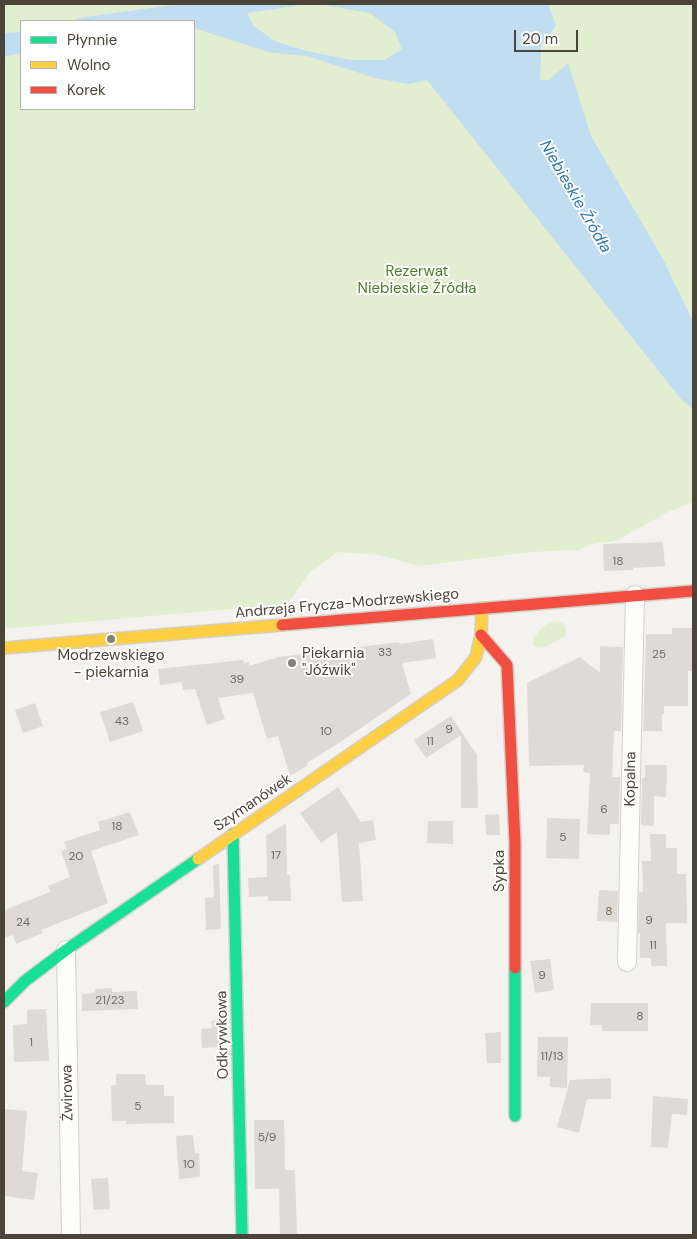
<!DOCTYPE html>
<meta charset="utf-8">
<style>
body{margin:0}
#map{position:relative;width:697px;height:1239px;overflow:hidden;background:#f4f2ee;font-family:"DM Sans",sans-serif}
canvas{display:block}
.frame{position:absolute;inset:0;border:5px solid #4b4439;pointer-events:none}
.legend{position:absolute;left:20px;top:20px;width:175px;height:90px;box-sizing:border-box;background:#fff;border:1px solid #b7b4b0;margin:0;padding:6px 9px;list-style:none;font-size:15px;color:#4b4439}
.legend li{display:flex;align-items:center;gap:10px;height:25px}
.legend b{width:25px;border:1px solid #b7b4b0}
.scale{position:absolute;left:514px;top:30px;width:64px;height:22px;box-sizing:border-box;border:2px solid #4b4439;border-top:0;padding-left:6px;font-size:15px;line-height:18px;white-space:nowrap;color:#4b4439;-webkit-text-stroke:4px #fff;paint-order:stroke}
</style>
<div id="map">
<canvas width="697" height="1239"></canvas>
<div class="frame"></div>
<ul class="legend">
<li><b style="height:6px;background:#16e098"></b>Płynnie</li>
<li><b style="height:6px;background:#ffcf43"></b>Wolno</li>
<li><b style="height:6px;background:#f24e42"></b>Korek</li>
</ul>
<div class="scale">20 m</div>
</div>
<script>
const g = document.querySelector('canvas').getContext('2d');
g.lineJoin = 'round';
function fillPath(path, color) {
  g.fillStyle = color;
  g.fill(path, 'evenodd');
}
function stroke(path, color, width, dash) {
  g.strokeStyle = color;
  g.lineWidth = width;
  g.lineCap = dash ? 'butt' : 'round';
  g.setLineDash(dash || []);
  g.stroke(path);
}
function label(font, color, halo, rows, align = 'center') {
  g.font = font + ' "DM Sans",sans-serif';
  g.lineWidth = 4;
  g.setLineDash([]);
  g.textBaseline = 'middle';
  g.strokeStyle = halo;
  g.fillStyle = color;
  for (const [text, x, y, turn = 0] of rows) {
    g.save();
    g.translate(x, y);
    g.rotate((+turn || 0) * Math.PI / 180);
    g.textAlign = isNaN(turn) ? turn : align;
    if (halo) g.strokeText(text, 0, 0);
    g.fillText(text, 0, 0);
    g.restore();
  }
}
fillPath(new Path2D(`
 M4,4H693V502L670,511L615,541L592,544L579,550L531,552L418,566L380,555L338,552L310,572L288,604L4,629ZM21,21H194V109H21Z
 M557,621C565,622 568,629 564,637L542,648L533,646V640C539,629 545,623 557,621Z`), '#e1eecf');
fillPath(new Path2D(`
 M179,4H308L247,13L254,26L274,41L306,51L351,60H384L402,49L395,32L370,13L319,4H548L556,26L541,46L540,80H549L568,63L591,136L663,259L693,322V409L681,399L427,80L409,84L375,78L307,56L268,52L194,28V21H72L79,18Z
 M21,32V53L4,57V33Z`), '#c0ddf1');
fillPath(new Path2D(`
 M663,542L665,566L633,568V570L604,571L603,544Z
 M672,628H693V671H688V706H664V714H662V731H643L646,634H672Z
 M433,639L436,658L402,663L411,694L342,741L307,763L308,765L290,776L278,736L267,739L253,693L218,698L225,719L207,725L195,689L183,690L182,682L160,685L158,669L243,660L244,663L249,662V666L278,657L399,642L400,644Z
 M600,646L623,647L621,731H614L612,777H620L619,824H610V835L587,834L590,773L583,772L584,765L529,766L527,683L580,657L600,673Z
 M133,702L143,731L110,742L100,712Z
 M35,703L43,726L23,733L15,710Z
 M451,716L477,755L478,808H461V735L426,758L414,740Z
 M645,765H667L666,797L654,796V826L641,825L642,778H645Z
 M338,787L361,822L373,820L376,840L359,843L363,901L342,902L337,832L321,843L300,813Z
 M130,812L139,835L91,851L108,903L41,930L43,933L16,944L13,935L4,938V910L50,892L48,886L70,877L61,851L67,849L64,842L100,830L98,822Z
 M499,814L500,835H486L485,815Z
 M547,818L580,819L579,859L546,858Z
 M428,821H453V844L427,843Z
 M286,823L287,875H290L291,901H268V896L249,897L248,878L267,877L266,836Z
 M650,834H666V848H677V874H686L687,923H666L667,966H651V958H640V933H638L639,892H643L642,861H651Z
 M216,864H219L221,929L206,930L205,898L214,897L213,866Z
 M599,890L618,891L617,922L597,921Z
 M550,959L554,990L535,993L530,961Z
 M112,988V992L137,991L138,1009L82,1011V994L95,993V989Z
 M591,1003H648V1031H602V1025H590Z
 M46,1009L49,1061L14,1062L13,1025L27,1024V1010Z
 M223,1020V1047L202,1048L201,1029L212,1028L211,1021Z
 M501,1032V1063H487L485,1033Z
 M538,1037H568L567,1088L550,1087V1077H537Z
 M116,1074H145L146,1085H164V1096H174V1123L127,1124L126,1121H112L111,1086L116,1085Z
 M611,1078V1099H587L579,1133L557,1127L570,1080Z
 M653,1096L688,1099L687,1115L672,1114L668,1148L651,1147Z
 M4,1109L27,1111L22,1171L38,1173L34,1200L4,1196Z
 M254,1120H284L285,1170H295L297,1235H280L279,1189H255Z
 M193,1135L195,1153H199L200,1177L179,1179L176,1136Z
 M108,1178L110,1209L94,1210L91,1179Z`), '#dedbd6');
const street = new Path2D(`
 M66,950L71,1235
 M627,962L635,595`);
const fast = new Path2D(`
 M233,834L242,1235
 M515,968V1116
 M4,1002L25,981L66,950L198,859`);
const slow = new Path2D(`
 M4,648L282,625
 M198,859L458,680L476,657L481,635L482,608`);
const jam = new Path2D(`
 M282,625L693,591
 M481,635L507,665L515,843V968`);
stroke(street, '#d2d0cb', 20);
stroke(fast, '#d3cfc5', 14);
stroke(slow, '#d3cfc5', 14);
stroke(jam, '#d3cfc5', 14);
stroke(street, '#fdfdfc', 18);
stroke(fast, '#16e098', 11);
stroke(slow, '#ffcf43', 11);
stroke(jam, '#f24e42', 11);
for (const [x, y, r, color] of [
 [111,639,5,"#868178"],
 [292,663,5,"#868178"]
]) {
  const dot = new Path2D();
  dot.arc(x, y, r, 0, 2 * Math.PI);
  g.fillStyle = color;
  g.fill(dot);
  stroke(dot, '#fff', 2);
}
label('12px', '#706a61', null, [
 ["18",618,562],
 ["33",385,653],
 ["25",659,655],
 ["39",237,680],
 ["43",122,722],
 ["9",449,730],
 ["10",326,732],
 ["11",430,742],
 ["6",604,810],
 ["18",117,827],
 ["5",563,838],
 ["17",276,856],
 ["20",76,857],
 ["8",609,912],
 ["9",649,921],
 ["24",23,923],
 ["11",653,946],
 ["9",542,976],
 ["21/23",110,1001],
 ["8",640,1017],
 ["1",31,1043],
 ["11/13",552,1057],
 ["5",138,1107],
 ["5/9",267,1138],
 ["10",189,1165]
]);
label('15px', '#4a7f2a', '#fff', [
 ["Rezerwat",417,272],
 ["Niebieskie Źródła",417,289]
]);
label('15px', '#4b4439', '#fff', [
 ["Andrzeja Frycza-Modrzewskiego",347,604,-5],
 ["Kopalna",631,779,-89],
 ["Szymanówek",253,803,-34],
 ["Sypka",500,871,-90],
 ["Odkrywkowa",223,1035,-91],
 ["Żwirowa",68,1093,-91]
]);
label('15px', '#4b4439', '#fff', [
 ["Piekarnia",302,654],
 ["\"Jóźwik\"",302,671],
 ["Modrzewskiego",111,656,"center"],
 ["- piekarnia",111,673,"center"]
], 'left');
label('italic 16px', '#2e7ab2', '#fff', [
 ["Niebieskie Źródła",575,197,60]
]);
</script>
